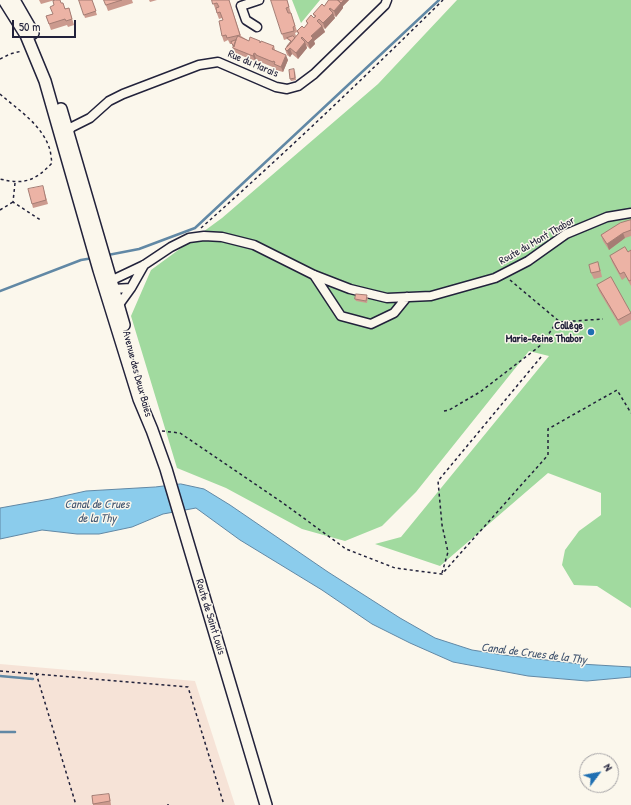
<!DOCTYPE html>
<meta charset="utf-8">
<style>
body{margin:0}
#map{position:relative;width:631px;height:805px;overflow:hidden;background:#fbf7ec;font-family:"Patrick Hand",sans-serif}
canvas{display:block}
.north{position:absolute;left:579px;top:753px;width:40px;height:40px;box-sizing:border-box;background:#fbf7ec;border:1px solid #a4a2a5;border-radius:50%;rotate:58deg;font-size:11px;font-weight:700;line-height:16px;text-align:center;color:#22223b}
.north::after{content:'';display:block;margin:auto;width:14px;height:18px;background:#1f6fb2;clip-path:polygon(50% 0,100% 100%,50% 72%,0 100%)}
.scale{position:absolute;left:12px;top:20px;width:64px;height:18px;box-sizing:border-box;border:2px solid #22223b;border-top:0;padding-left:5px;font-size:12px;line-height:14px;white-space:nowrap;color:#22223b;-webkit-text-stroke:3px #fbf7ec;paint-order:stroke}
</style>
<div id="map">
<canvas width="631" height="805"></canvas>
<div class="north">N</div>
<div class="scale">50 m</div>
</div>
<script>
const g = document.querySelector('canvas').getContext('2d');
g.lineJoin = 'round';
function fillPath(path, color) {
  g.fillStyle = color;
  g.fill(path, 'evenodd');
}
function stroke(path, color, width, dash) {
  g.strokeStyle = color;
  g.lineWidth = width;
  g.lineCap = dash ? 'butt' : 'round';
  g.setLineDash(dash || []);
  g.stroke(path);
}
function label(font, color, halo, rows, align = 'center') {
  g.font = font + ' "Patrick Hand",sans-serif';
  g.lineWidth = 3;
  g.setLineDash([]);
  g.textBaseline = 'middle';
  g.strokeStyle = halo;
  g.fillStyle = color;
  for (const [text, x, y, turn = 0] of rows) {
    g.save();
    g.translate(x, y);
    g.rotate((+turn || 0) * Math.PI / 180);
    g.textAlign = isNaN(turn) ? turn : align;
    if (halo) g.strokeText(text, 0, 0);
    g.fillText(text, 0, 0);
    g.restore();
  }
}
fillPath(new Path2D(`
 M0,664L195,681L235,805H0Z`), '#f6e3d7');
fillPath(new Path2D(`
 M292,0H320L301,23Z
 M457,0H631V608L597,586L574,585L562,565L565,550L579,531L601,515V493L548,473L440,566L375,544L401,537L549,356L529,351L416,492L382,526L345,541L302,529L226,488L177,468L131,316L151,270L222,218L378,84Z`), '#a1da9f');
const water = new Path2D(`
 M181,484L204,489L230,505L328,572L400,618L435,638L472,650L504,655L580,664L631,667V677L587,681L528,676L453,662L410,643L372,624L322,590L240,540L196,508L163,514L132,527L99,534H77L42,530L0,539V508L50,499L86,491L155,487Z`);
fillPath(water, '#8bccec');
stroke(water, '#6188a5', 1);
stroke(new Path2D(`
 M108,255L139,249L195,228L439,0
 M0,291L81,260L93,258
 M0,676L33,679
 M0,732H15`), '#6188a5', 2.5);
const minor = new Path2D(`
 M257,27L246,20L241,6L259,0
 M68,131L72,127L90,118L109,101L123,94L199,65L218,62L276,87L287,89L298,86L314,74L385,5L387,0
 M314,275L341,316L371,324L394,313L407,297
 M106,283L144,265L171,247L189,238L204,236L222,237L254,245L314,275L350,289L387,298L431,296L495,278L528,261L566,234L607,217L631,213
 M109,287L113,289L131,288L144,265
 M118,306L131,288`);
const secondary = new Path2D(`
 M4,0L26,35L45,81L99,270L139,399L152,430L166,469L266,805
 M14,0L33,33
 M61,109L124,325`);
stroke(minor, '#22223b', 11);
stroke(secondary, '#22223b', 14);
stroke(new Path2D(`
 M0,59L10,54L22,51
 M0,94C17,109 41,124 49,147C51,152 51,158 52,163C35,181 24,185 0,179
 M15,183L13,202L42,221
 M0,210L13,202
 M201,228C284,154 364,78 443,0
 M510,280L560,322L603,319
 M444,411L449,410L480,392L536,349L542,344L558,320
 M162,431L180,433L283,503L346,549L395,568L442,574L548,455V429L617,390L631,413
 M442,573L448,552L442,525L438,481L541,357
 M0,671L188,687L224,805
 M36,673L76,805
 M168,804V805`), '#22223b', 1.5, [3, 3]);
stroke(minor, '#fbf7ec', 8);
stroke(secondary, '#fbf7ec', 11);
fillPath(new Path2D(`
 M39,0H55L41,4Z
 M79,0H92L97,15L85,18Z
 M104,0H132L133,3L108,11Z
 M149,0H157L150,2Z
 M212,0H229L241,36L249,41L260,42L274,46L275,50L288,60L283,72L276,70L275,67V68L258,61L257,59H256L255,61L235,53L232,44H230L228,40L224,42L222,36L223,20L222,18L219,19Z
 M271,0H287L291,13H289H291L297,31L304,28L307,24L306,21L314,18H315L313,14L324,6L328,1V0H349L343,6V8L336,17L333,15L335,18L325,29L323,27L325,32L314,41L315,44L310,49L306,45L307,48L298,59L292,54L290,57L287,55L285,49L291,42L287,39L284,40ZM297,32L298,34L296,36L295,33Z
 M61,3L66,9L69,8L74,25L68,27L67,25L51,30L46,16L53,14Z
 M295,71L296,80L291,81L290,79Z
 M44,190L48,204L33,208L32,204Z
 M631,220V236L625,238L609,250L603,241L601,235Z
 M631,250V286L626,277L622,280L612,262L610,256L628,252Z
 M600,268L602,277L594,279L591,273Z
 M597,285L631,313V320L620,326L599,291Z
 M368,297L367,303L356,301L355,299Z
 M110,798L111,805H93V804Z`), '#cb9a8e');
fillPath(new Path2D(`
 M344,0H349L343,6V8L336,17L334,11Z
 M330,8L332,13H333L335,18L325,29L323,23L329,9Z
 M322,26L325,32L314,41L315,44L310,49L308,43L311,36Z
 M305,42L307,48L298,59L296,53Z
 M290,48L292,54L290,57L287,51Z
 M254,53L256,59L255,61L253,56Z
 M286,55L288,60L283,72L281,67Z
 M623,233L625,238L609,250L607,244Z`), '#a57d74');
const building = new Path2D(`
 M56,0H60L61,3H63L65,9L69,8L72,19L66,21L65,19L49,24L46,16L53,14L50,7L54,5L53,1Z
 M79,0H92L96,11L84,15Z
 M104,0H122L106,5Z
 M212,0H229L240,35L227,38L226,35L222,36L219,21L223,20L220,12L217,13L216,8L219,7L217,3L213,4Z
 M271,0H287L289,7L286,8L288,13H291L295,26L293,27L294,31L282,34Z
 M329,0H338L341,3L334,11L330,8L329,9L333,13L323,23L319,19L317,21L322,26L311,36L313,38L308,43L302,37L301,38L305,42L296,53L290,48L287,51L285,49L299,33L297,31L302,26L304,28L308,23L306,21L311,15L314,18L316,16L313,14L322,4L324,6Z
 M338,0H344L341,3Z
 M238,36L249,41L250,37L260,41V43L261,41L274,46L272,49L286,55L281,67L274,64L275,62L273,61V62L256,55V54L254,53L253,56L233,48Z
 M293,36L295,38L287,47V46L291,41L287,38Z
 M236,40L234,47L231,42Z
 M294,69L295,78L290,79L289,70Z
 M43,186L46,200L32,204L28,189Z
 M631,220V230L623,233L607,244L601,235L620,223Z
 M625,247L628,252L631,250V280L629,281L624,272L620,274L610,256Z
 M598,262L600,271L591,273L589,265Z
 M611,277L631,313L618,320L597,285Z
 M356,294L367,295L366,301L355,299Z
 M109,794L110,801L93,804L92,796Z`);
fillPath(building, '#ecb3a5');
stroke(building, '#a57d74', 1);
for (const [x, y, r, color] of [
 [591,332,4,"#1f6fb2"]
]) {
  const dot = new Path2D();
  dot.arc(x, y, r, 0, 2 * Math.PI);
  g.fillStyle = color;
  g.fill(dot);
  stroke(dot, '#fbf7ec', 1.5);
}
label('11px', '#22223b', '#fbf7ec', [
 ["Rue du Marais",253,64,23],
 ["Route du Mont Thabor",537,241,-30],
 ["Avenue des Deux Baies",137,374,75],
 ["Route de Saint Louis",210,617,73]
]);
label('bold 11px', '#22223b', '#fbf7ec', [
 ["Collège",583,326],
 ["Marie-Reine Thabor",583,339]
], 'right');
label('italic 12px', '#425570', '#fbf7ec', [
 ["Canal de Crues",97,505],
 ["de la Thy",97,519],
 ["Canal de Crues de la Thy",534,654,7]
]);
</script>
